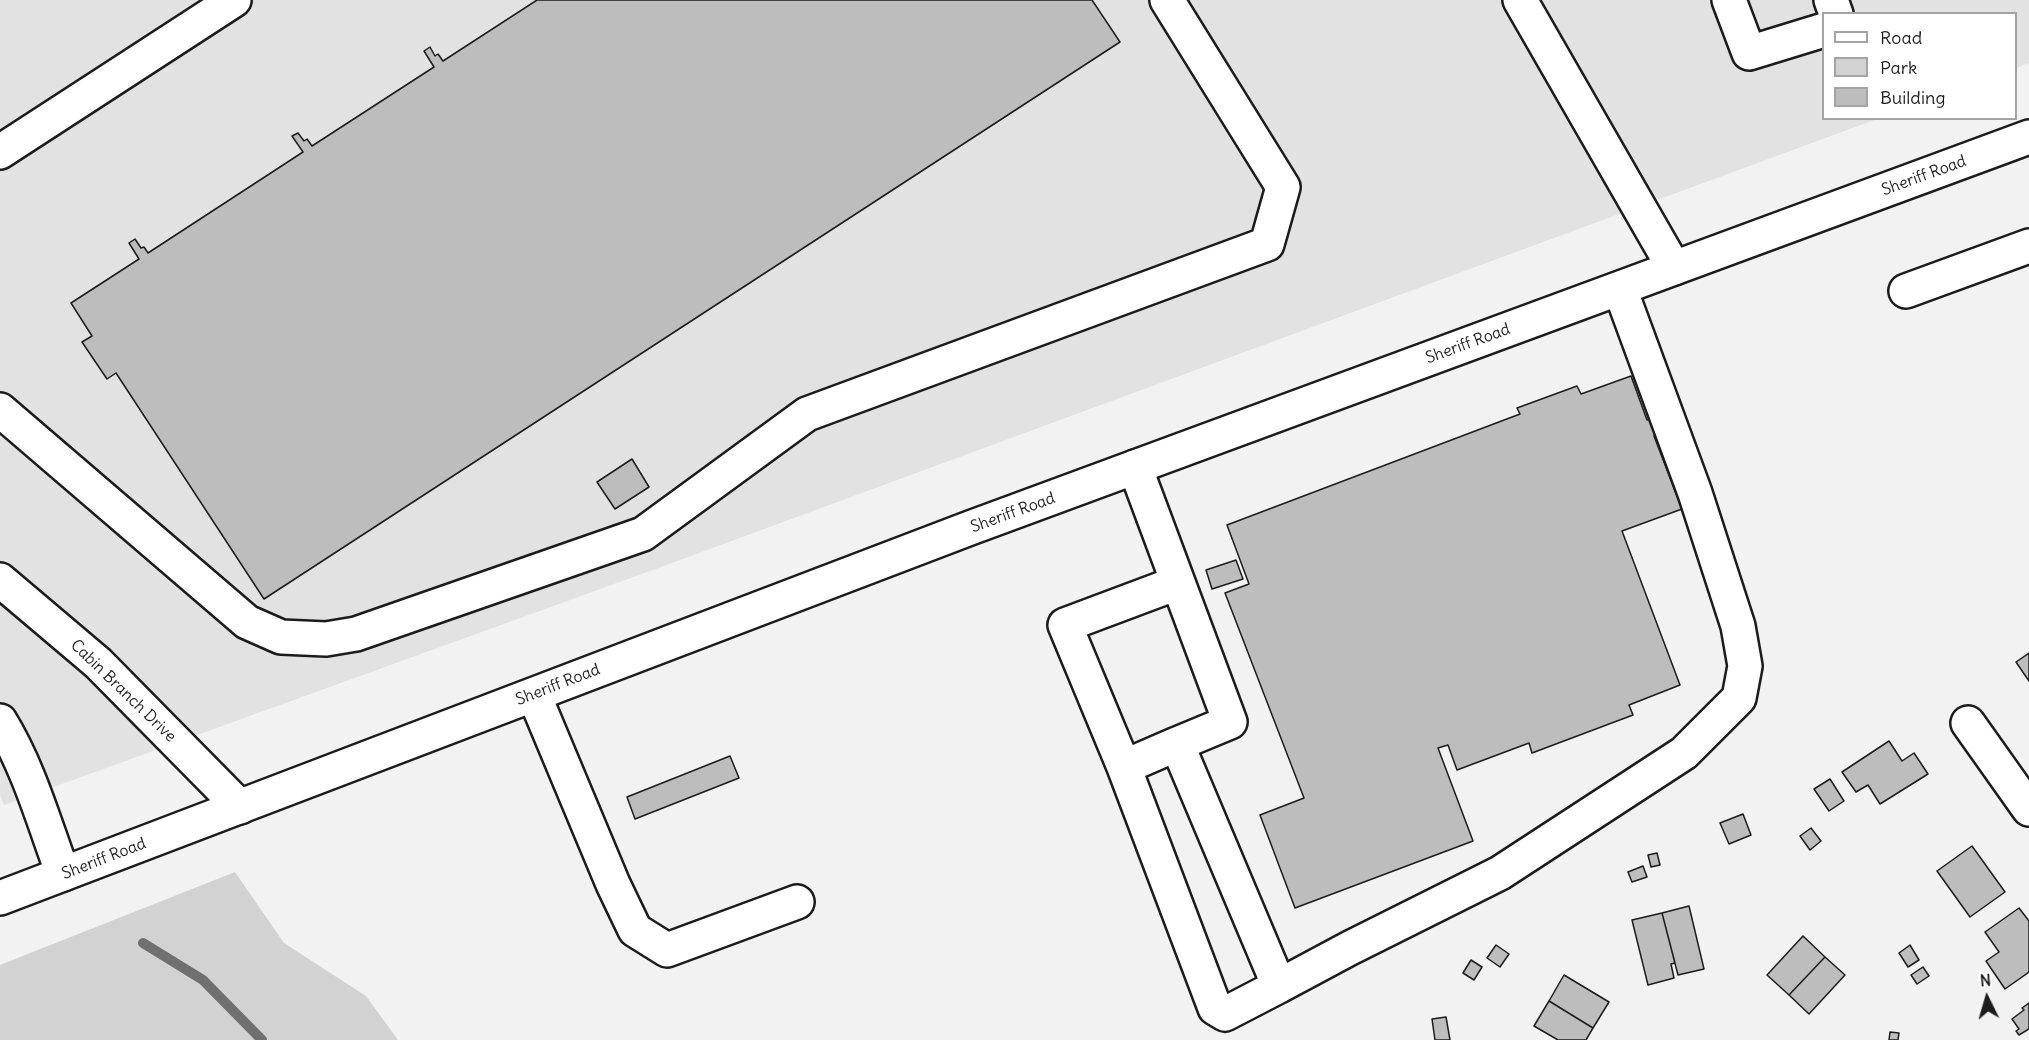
<!DOCTYPE html>
<style>
body{margin:0}
#map{position:relative;width:2029px;height:1040px;overflow:hidden;background:#f2f2f2;font-family:Delius,sans-serif}
canvas{display:block}
.legend{position:absolute;left:1822px;top:12px;width:195px;height:108px;box-sizing:border-box;background:#fff;border:2px solid #a4a4a4;margin:0;padding:8px 10px;list-style:none;font-size:18px;color:#1c1c1c}
.legend li{display:flex;align-items:center;gap:12px;height:30px}
.legend b{width:30px;border:2px solid #a4a4a4}
.north{position:absolute;left:1957px;top:968px;width:60px;height:60px;-webkit-text-stroke:4px #fff;paint-order:stroke;rotate:355deg;font-size:16px;font-weight:700;line-height:24px;text-align:center;color:#1c1c1c}
.north::after{content:'';display:block;margin:auto;width:21px;height:27px;background:#1c1c1c;clip-path:polygon(50% 0,100% 100%,50% 72%,0 100%)}
</style>
<div id="map">
<canvas width="2029" height="1040"></canvas>
<ul class="legend">
<li><b style="height:8px;background:#fff"></b>Road</li>
<li><b style="height:16px;background:#d2d2d2"></b>Park</li>
<li><b style="height:16px;background:#bdbdbd"></b>Building</li>
</ul>
<div class="north">N</div>
</div>
<script>
const g = document.querySelector('canvas').getContext('2d');
g.lineJoin = 'round';
function fillPath(path, color) {
  g.fillStyle = color;
  g.fill(path, 'evenodd');
}
function stroke(path, color, width, dash) {
  g.strokeStyle = color;
  g.lineWidth = width;
  g.lineCap = dash ? 'butt' : 'round';
  g.setLineDash(dash || []);
  g.stroke(path);
}
function label(font, color, halo, rows, align = 'center') {
  g.font = font + ' Delius,sans-serif';
  g.lineWidth = 4.5;
  g.setLineDash([]);
  g.textBaseline = 'middle';
  g.strokeStyle = halo;
  g.fillStyle = color;
  for (const [text, x, y, turn = 0] of rows) {
    g.save();
    g.translate(x, y);
    g.rotate((+turn || 0) * Math.PI / 180);
    g.textAlign = isNaN(turn) ? turn : align;
    if (halo) g.strokeText(text, 0, 0);
    g.fillText(text, 0, 0);
    g.restore();
  }
}
fillPath(new Path2D(`
 M0,0H2029V63L2016,68V14H1824V118L1877,119L661,567L4,805L0,795Z`), '#e2e2e2');
fillPath(new Path2D(`
 M235,872L284,943L366,996L398,1040H0V965Z`), '#d2d2d2');
stroke(new Path2D(`
 M143,943L203,980L262,1040`), '#707070', 10);
const building = new Path2D(`
 M537,0H1092L1120,42L264,599L116,373L107,379L82,342L92,336L71,303L139,259L129,243L135,239L141,248L144,247L148,253L303,152L292,136L298,133L304,141L307,139L312,146L434,67L424,51L430,47L435,56L438,54L443,61Z
 M1631,376L1647,420L1653,417L1659,434L1654,436L1682,509L1622,531L1680,685L1629,705L1633,715L1532,753L1529,743L1457,770L1448,745L1438,748L1473,841L1295,908L1260,815L1304,798L1225,593L1249,584L1227,525L1520,414L1517,408L1577,386L1581,394Z
 M632,459L649,487L615,509L597,482Z
 M1236,560L1243,579L1212,589L1206,570Z
 M2029,653V681L2016,662Z
 M1889,741L1902,761L1914,753L1928,774L1880,804L1868,785L1856,792L1842,772Z
 M730,756L739,778L635,819L627,797Z
 M1830,779L1844,801L1829,811L1814,789Z
 M1743,814L1751,835L1729,844L1720,823Z
 M1811,828L1821,841L1810,850L1800,836Z
 M1972,846L2005,892L1970,917L1937,871Z
 M1657,853L1660,865L1651,867L1648,855Z
 M1643,866L1647,877L1632,882L1628,872Z
 M1689,906L1704,969L1678,975L1662,913Z
 M2019,908L2029,921V972L2005,989L1986,961L1999,952L1985,932Z
 M1662,913L1675,963L1671,964L1674,978L1648,985L1632,920Z
 M1803,936L1825,957L1789,995L1767,975Z
 M1496,945L1509,954L1500,967L1487,958Z
 M1910,945L1919,960L1908,967L1899,953Z
 M1825,957L1845,975L1809,1014L1789,995Z
 M1471,960L1482,967L1474,980L1463,973Z
 M1923,967L1929,976L1917,984L1911,975Z
 M1564,975L1609,1002L1593,1028L1549,1001Z
 M1549,1001L1593,1028L1586,1040H1558L1534,1026Z
 M2029,1003V1029L2019,1035L2016,1031L2019,1029L2012,1019L2024,1010L2022,1008Z
 M1446,1017L1450,1040H1435L1432,1019Z
 M1890,1032L1899,1033L1898,1040H1889Z`);
fillPath(building, '#bdbdbd');
stroke(building, '#1c1c1c', 1.5);
const minor = new Path2D(`
 M1520,0L1674,268
 M1729,0L1749,53L1824,30
 M1831,0L1836,14
 M0,152L234,0
 M1906,291L2029,246
 M0,410L247,622L281,637L326,639L356,634L643,534L807,414L1267,244L1283,187L1167,0
 M1135,467L1230,722L1177,744
 M0,580L98,663L240,807
 M1177,583L1065,625L1124,767L1215,1008L1225,1014L1279,986
 M534,695L613,884L635,930L667,950L797,902
 M0,721C29,768 44,823 63,874
 M1968,723L2029,809
 M1124,767L1177,744L1279,986L1350,948L1500,873L1684,753L1739,698L1745,666L1738,626L1695,493L1620,289`);
const major = new Path2D(`
 M0,898L970,528L2029,137`);
stroke(minor, '#1c1c1c', 38);
stroke(major, '#1c1c1c', 38);
stroke(minor, '#fff', 33);
stroke(major, '#fff', 33);
label('16px', '#1c1c1c', '#fff', [
 ["Sheriff Road",1924,176,-20],
 ["Sheriff Road",1468,344,-20],
 ["Sheriff Road",1013,513,-20],
 ["Sheriff Road",558,685,-21],
 ["Cabin Branch Drive",123,691,44],
 ["Sheriff Road",104,859,-21]
]);
</script>
